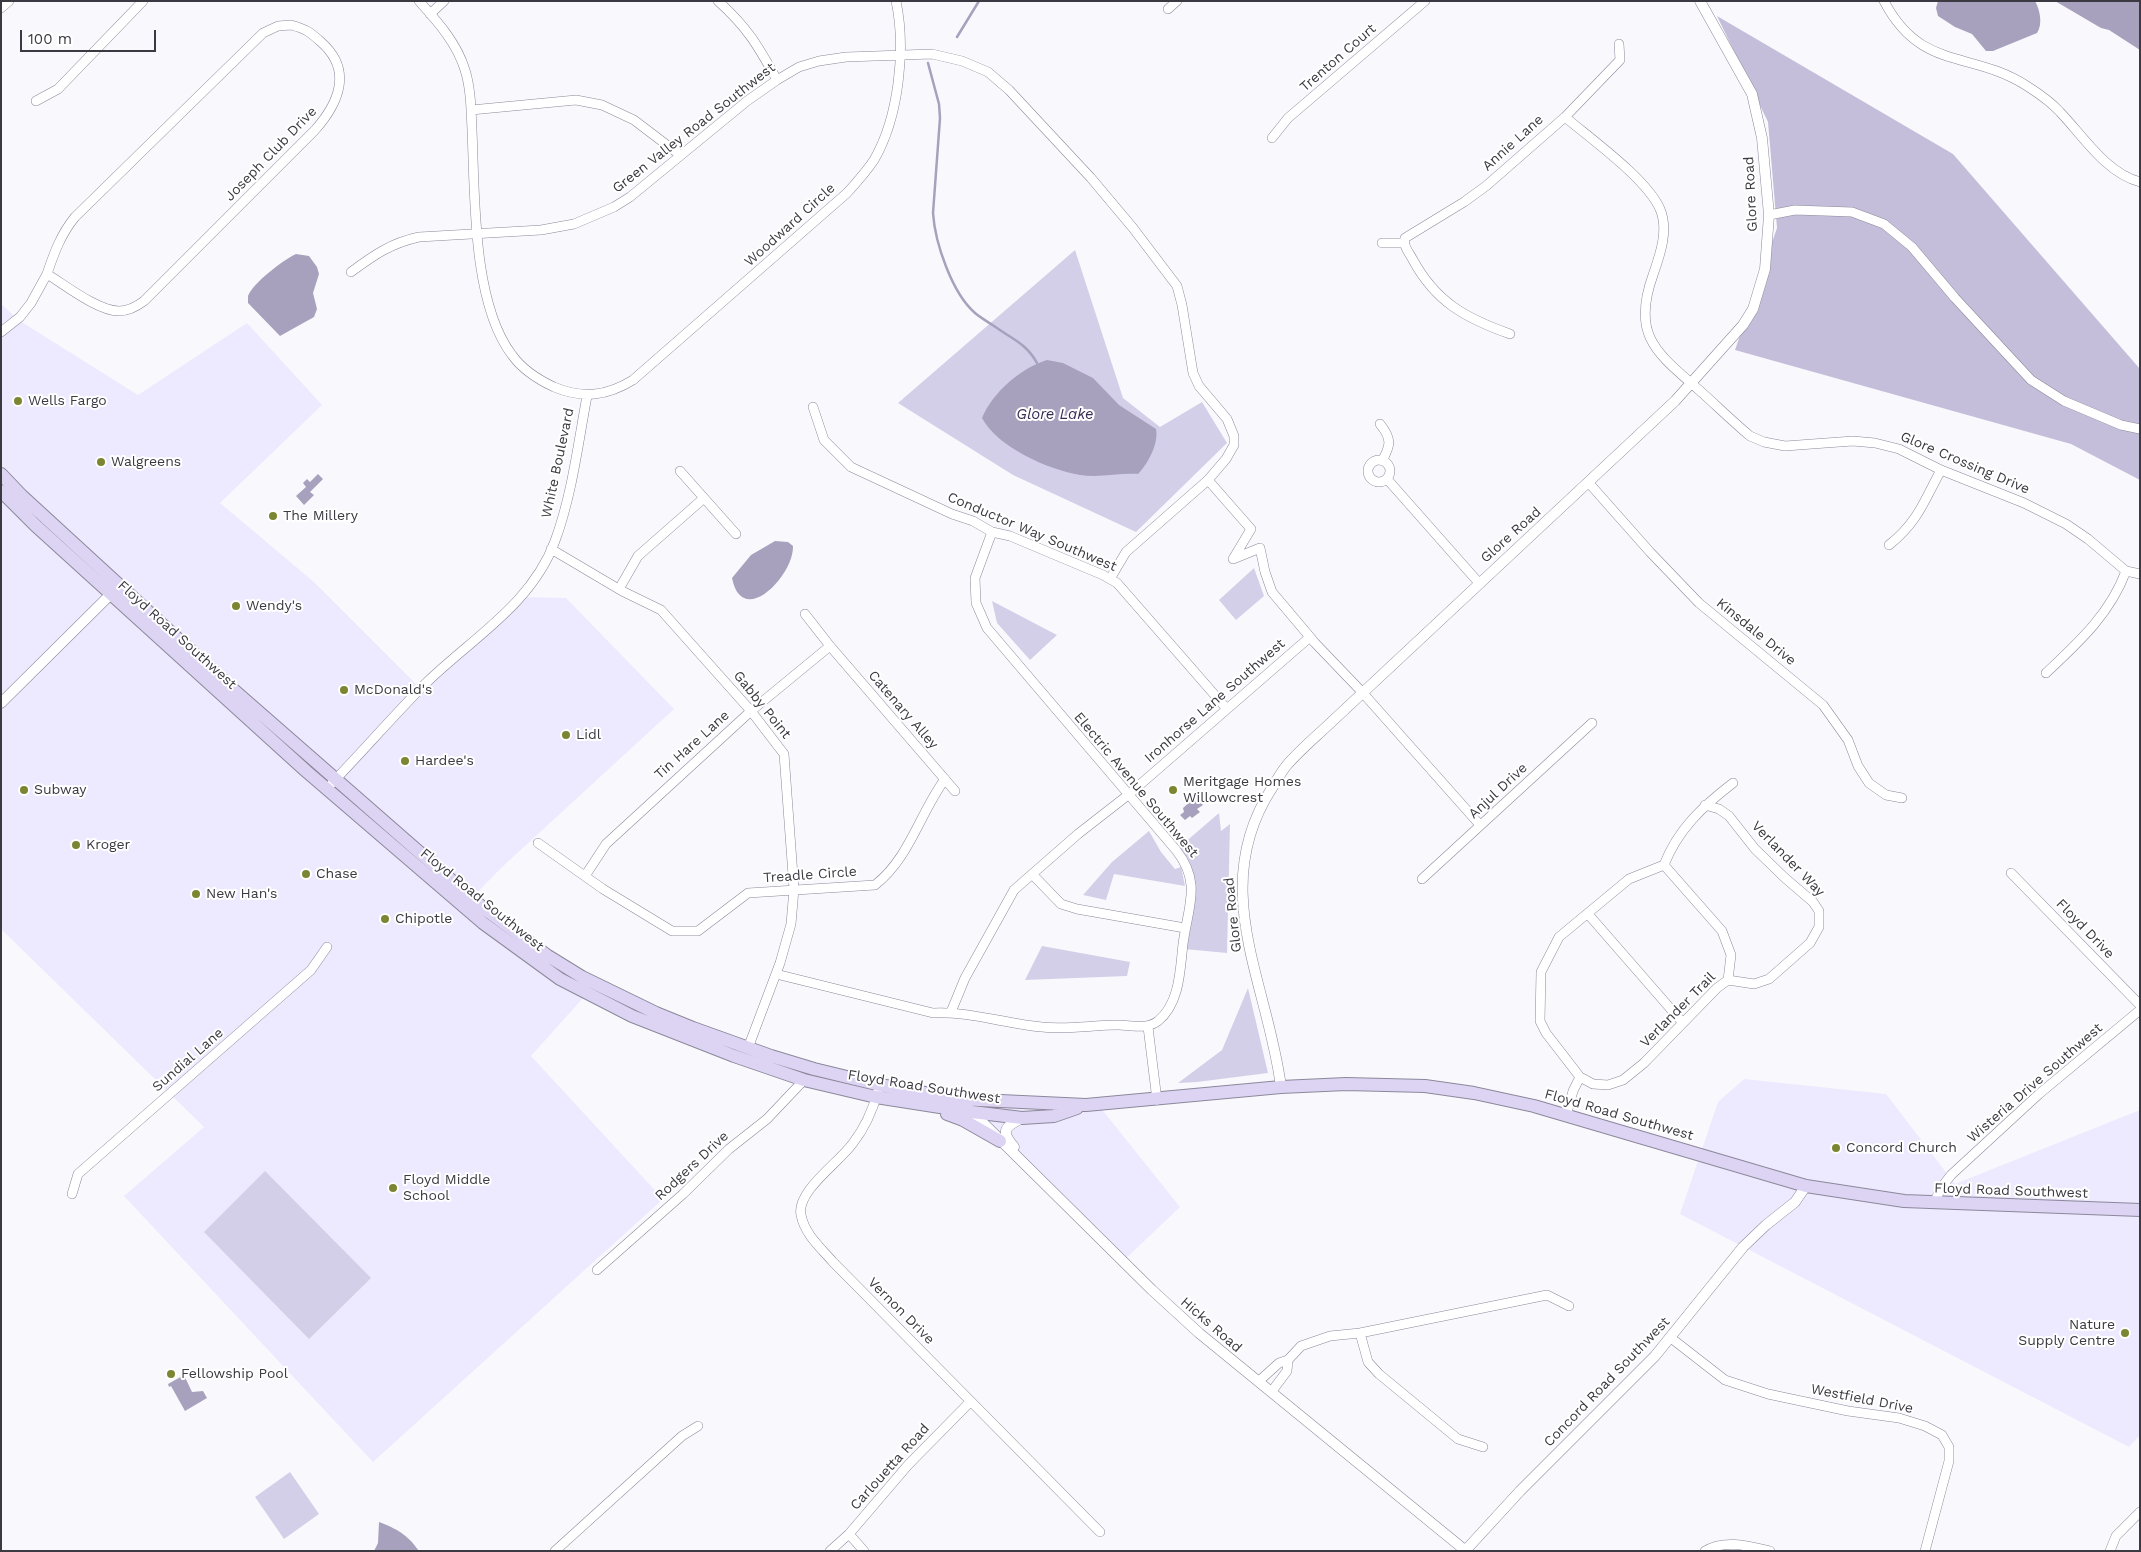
<!DOCTYPE html>
<style>
body{margin:0}
#map{position:relative;width:2141px;height:1552px;overflow:hidden;background:#f9f9fd;font-family:"Work Sans",sans-serif}
canvas{display:block}
.frame{position:absolute;inset:0;border:2px solid #3b3941;pointer-events:none}
.scale{position:absolute;left:20px;top:30px;width:136px;height:22px;box-sizing:border-box;border:2px solid #3b3941;border-top:0;padding-left:6px;font-size:15px;line-height:18px;white-space:nowrap;color:#3b3941;-webkit-text-stroke:4px #fff;paint-order:stroke}
</style>
<div id="map">
<canvas width="2141" height="1552"></canvas>
<div class="frame"></div>
<div class="scale">100 m</div>
</div>
<script>
const g = document.querySelector('canvas').getContext('2d');
g.lineJoin = 'round';
function fillPath(path, color) {
  g.fillStyle = color;
  g.fill(path, 'evenodd');
}
function stroke(path, color, width, dash) {
  g.strokeStyle = color;
  g.lineWidth = width;
  g.lineCap = dash ? 'butt' : 'round';
  g.setLineDash(dash || []);
  g.stroke(path);
}
function label(font, color, halo, rows, align = 'center') {
  g.font = font + ' "Work Sans",sans-serif';
  g.lineWidth = 4;
  g.setLineDash([]);
  g.textBaseline = 'middle';
  g.strokeStyle = halo;
  g.fillStyle = color;
  for (const [text, x, y, turn = 0] of rows) {
    g.save();
    g.translate(x, y);
    g.rotate((+turn || 0) * Math.PI / 180);
    g.textAlign = isNaN(turn) ? turn : align;
    if (halo) g.strokeText(text, 0, 0);
    g.fillText(text, 0, 0);
    g.restore();
  }
}
fillPath(new Path2D(`
 M1,304L20,321L138,395L247,323L322,405L220,503L314,582L418,686L520,597L566,598L674,709L501,868L464,906L534,963L583,998L531,1056L663,1199L373,1462L124,1196L204,1127L1,929Z
 M1744,1079L1886,1094L1955,1184L2140,1110V1435L2129,1447L1680,1214L1718,1102Z
 M1100,1107L1180,1207L1120,1264L973,1108Z`), '#ede9fe');
fillPath(new Path2D(`
 M1075,250L1123,398L1160,427L1202,402L1227,443L1136,532L1013,475L898,403Z
 M1254,568L1264,596L1236,620L1219,600Z
 M992,601L1057,635L1030,660L997,623Z
 M1219,813L1221,831L1230,824L1227,953L1184,949L1191,899L1187,861L1176,850Z
 M1149,831L1161,852L1175,869L1181,867L1185,886L1114,874L1106,900L1083,895L1112,862Z
 M1042,946L1130,962L1127,976L1025,980Z
 M1248,988L1268,1073L1197,1082L1178,1083L1222,1050Z
 M265,1171L371,1278L309,1339L204,1232Z
 M290,1472L319,1514L284,1539L255,1497Z`), '#d4cfe9');
fillPath(new Path2D(`
 M1717,16L1953,154L2140,369V480L2071,444L1735,350L1777,228L1768,122Z`), '#c4bedb');
fillPath(new Path2D(`
 M1938,1H2035C2040,10 2043,24 2037,33L1993,51H1986L1972,34L1955,27L1938,16L1936,8Z
 M2055,1H2140V50L2109,30L2101,28Z
 M296,254L309,256L317,267L319,274L313,293L317,309L314,317L280,336L248,303V296C253,283 283,260 296,254Z
 M1047,360L1063,363L1093,378L1119,405L1156,429C1159,443 1148,464 1138,474C1118,473 1100,478 1080,475C1049,470 997,447 982,418C993,392 1021,368 1047,360Z
 M318,474L323,479L310,492L314,495L304,505L296,496L306,487L303,483L307,479L310,482Z
 M775,541L788,542L793,546C794,576 742,629 732,578L751,555Z
 M1198,799L1203,805L1197,809L1200,812L1192,818L1190,816L1185,820L1180,815L1184,812L1183,808L1191,801L1194,803Z
 M184,1375L192,1392L203,1391L207,1398L185,1411L171,1386L169,1387L168,1384Z
 M379,1522C397,1529 407,1534 419,1551H374L378,1543Z`), '#a7a1bd');
stroke(new Path2D(`
 M957,37L979,1
 M928,63L939,104L940,118L933,213C935,243 952,293 975,313C981,318 988,322 994,326C1012,339 1026,343 1037,363`), '#a7a1bd', 2.5);
const minor = new Path2D(`
 M419,1C437,21 457,43 465,70C471,89 471,110 472,130C475,194 472,303 512,355C522,369 539,380 554,387C583,399 607,396 633,380L847,193C857,182 866,172 874,160C899,117 906,49 896,1
 M718,1C748,28 758,46 777,80
 M1884,1C1921,72 1971,50 2027,86C2038,93 2051,102 2060,112C2083,136 2106,173 2140,182
 M1,8L9,1
 M1168,9L1177,1
 M430,14L444,1
 M291,25C306,29 310,32 321,42C353,70 339,103 315,130L144,301C136,307 129,311 119,311C98,311 65,285 47,274C54,253 61,234 75,217L263,33L278,26Z
 M36,101L58,89L143,1
 M471,110L576,100L602,105L634,120L680,155
 M1565,117C1591,139 1647,179 1660,209C1669,230 1660,255 1653,275C1631,336 1657,353 1699,390C1716,405 1732,421 1750,436L1764,442L1785,446L1853,441L1875,443L1899,449L1941,470L2024,503L2066,524L2088,539L2126,571L2140,574
 M1272,138L1288,118L1425,1
 M1769,215L1795,210L1852,212L1884,224L1912,247L1955,298L2031,380L2064,401L2121,425L2140,429
 M1382,243H1404
 M351,272C374,255 391,243 419,237L541,230L574,224L614,207L630,197L747,101L777,80L799,67L819,61L846,57L932,54L962,61L988,72L1009,90L1091,178L1133,228L1177,286L1182,305L1193,373L1199,386L1227,419L1234,436V445L1226,459L1208,480L1126,552L1110,579
 M1,332L20,317L31,303L47,274
 M1510,334C1465,318 1436,302 1413,260C1409,252 1403,247 1405,238L1464,202L1486,186L1565,117L1620,60L1619,44
 M813,407L824,440L851,467L952,514L973,521L992,532L1010,536L1103,575L1117,583L1227,709
 M1380,424C1392,439 1391,445 1382,461
 M1368 471a11 11 0 1 1 22 0a11 11 0 1 1-22 0Z
 M680,471L736,534
 M1387,479L1479,583
 M1208,480L1251,529L1233,559L1260,548L1265,572L1272,592L1315,643L1362,692L1480,825
 M1588,482L1650,552L1699,603L1823,705L1848,740L1858,766L1869,783L1886,795L1902,798
 M1889,545C1918,522 1924,501 1941,470
 M551,549L622,591L661,610L751,711L784,754L794,889L791,924L780,963L748,1048
 M619,589L638,556L704,498
 M805,614L830,646L955,791
 M2046,673C2079,642 2110,614 2126,571
 M332,783C364,750 394,715 426,683C472,638 532,604 555,541C572,495 578,444 587,396
 M1705,805L1719,809L1729,816L1755,849L1785,878L1813,902L1819,911V927L1810,943L1769,979L1754,984L1728,980
 M538,843L603,889L672,931H698L748,893L875,885C909,859 920,813 945,779
 M1664,865L1722,931L1731,955L1728,980L1717,988L1644,1063L1623,1080L1608,1085L1593,1084L1580,1077L1546,1033L1540,1021L1541,972L1559,937L1629,879Z
 M1664,865C1678,829 1703,806 1733,783
 M2011,873L2140,1005
 M1032,874L1061,904L1077,909L1185,928
 M585,876L606,844L751,711L830,646
 M1422,879L1592,723
 M1588,914L1683,1023
 M776,974L933,1013C970,1011 1006,1024 1042,1027C1067,1030 1093,1025 1118,1025C1132,1025 1146,1030 1158,1021C1180,1003 1180,970 1183,944C1188,906 1202,883 1176,850L987,628L976,603L975,578L992,532
 M951,1012L965,978L1014,890L1078,834L1128,795L1310,637
 M1148,1027L1157,1100
 M878,1091C873,1109 864,1129 853,1143C840,1162 796,1191 801,1215C805,1235 821,1248 833,1262L1100,1532
 M1566,1116L1573,1091L1580,1077
 M72,1194L78,1174L311,970L327,947
 M1934,1203L1941,1188L1951,1175L2039,1094L2140,1010
 M597,1270L683,1194L729,1149L767,1119L804,1080
 M1360,1333L1368,1362L1379,1374L1458,1439L1483,1447
 M1671,1338L1725,1380L1768,1394L1848,1411L1899,1418L1925,1426L1942,1435L1949,1447V1461L1925,1551
 M1259,1381L1279,1363L1288,1360L1301,1346L1330,1336L1360,1333L1547,1295L1569,1306
 M1272,1391L1287,1371L1288,1360
 M849,1534L864,1551
 M555,1551L682,1436L698,1426
 M830,1551L849,1534L908,1465L970,1402
 M1705,1551C1724,1539 1749,1546 1770,1551
 M2110,1551L2116,1536L2140,1512`);
const tertiary = new Path2D(`
 M1,703L116,589
 M1281,1087C1268,983 1207,888 1272,788C1277,780 1281,772 1287,765C1298,752 1312,740 1325,728L1675,401L1743,325L1753,309L1765,269L1769,215L1762,138L1752,94L1700,1
 M970,1110L1152,1290L1199,1333L1466,1551
 M1014,1147C1000,1130 1005,1127 1022,1118
 M1465,1551L1520,1491L1655,1356L1743,1247L1766,1225L1795,1202L1806,1186`);
const secondary = new Path2D(`
 M1,474L22,496L228,685L482,907L548,956L582,977L656,1013L693,1028L771,1056L814,1069L880,1085L958,1099L1086,1105L1281,1087L1346,1084L1425,1086L1474,1093L1534,1106L1806,1186L1904,1201L2140,1210
 M1,491L35,525L306,771L483,923L560,979L632,1016L734,1056L804,1080L876,1097L972,1112L1022,1118L1054,1116L1077,1108
 M947,1114L963,1120L1000,1141`);
stroke(minor, '#8c889a', 10);
stroke(tertiary, '#8c889a', 11);
stroke(secondary, '#8c889a', 14);
stroke(minor, '#fff', 9);
stroke(tertiary, '#fff', 10);
stroke(secondary, '#ddd4f4', 12);
for (const [x, y, r, color] of [
 [18,401,5,"#7c8531"],
 [101,462,5,"#7c8531"],
 [273,516,5,"#7c8531"],
 [236,606,5,"#7c8531"],
 [344,690,5,"#7c8531"],
 [566,735,5,"#7c8531"],
 [405,761,5,"#7c8531"],
 [24,790,5,"#7c8531"],
 [1173,790,5,"#7c8531"],
 [76,845,5,"#7c8531"],
 [306,874,5,"#7c8531"],
 [196,894,5,"#7c8531"],
 [385,919,5,"#7c8531"],
 [1836,1148,5,"#7c8531"],
 [393,1188,5,"#7c8531"],
 [2125,1333,5,"#7c8531"],
 [171,1374,5,"#7c8531"]
]) {
  const dot = new Path2D();
  dot.arc(x, y, r, 0, 2 * Math.PI);
  g.fillStyle = color;
  g.fill(dot);
  stroke(dot, '#fff', 2);
}
label('14px', '#3b3941', '#fff', [
 ["Trenton Court",1338,58,-41],
 ["Green Valley Road Southwest",694,128,-38],
 ["Annie Lane",1513,143,-42],
 ["Joseph Club Drive",271,154,-46],
 ["Glore Road",1751,194,-93],
 ["Woodward Circle",790,225,-42],
 ["White Boulevard",558,463,-78],
 ["Glore Crossing Drive",1965,463,23],
 ["Conductor Way Southwest",1032,532,23],
 ["Glore Road",1511,535,-42],
 ["Kinsdale Drive",1756,632,39],
 ["Floyd Road Southwest",177,635,42],
 ["Ironhorse Lane Southwest",1215,701,-41],
 ["Gabby Point",762,705,51],
 ["Catenary Alley",903,710,49],
 ["Tin Hare Lane",692,745,-42],
 ["Electric Avenue Southwest",1136,785,50],
 ["Anjul Drive",1498,791,-43],
 ["Verlander Way",1788,859,46],
 ["Treadle Circle",810,875,-4],
 ["Floyd Road Southwest",482,900,39],
 ["Glore Road",1233,915,-96],
 ["Floyd Drive",2085,929,46],
 ["Verlander Trail",1678,1010,-45],
 ["Sundial Lane",188,1060,-41],
 ["Wisteria Drive Southwest",2035,1083,-41],
 ["Floyd Road Southwest",924,1087,9],
 ["Floyd Road Southwest",1619,1115,16],
 ["Rodgers Drive",692,1166,-43],
 ["Floyd Road Southwest",2011,1191,2],
 ["Vernon Drive",901,1311,45],
 ["Hicks Road",1211,1325,41],
 ["Concord Road Southwest",1607,1382,-46],
 ["Westfield Drive",1862,1399,11],
 ["Carlouetta Road",890,1467,-48]
]);
label('14px', '#3b3941', '#fff', [
 ["Wells Fargo",28,401],
 ["Walgreens",111,462],
 ["The Millery",283,516],
 ["Wendy's",246,606],
 ["McDonald's",354,690],
 ["Lidl",576,735],
 ["Hardee's",415,761],
 ["Meritgage Homes",1183,782],
 ["Willowcrest",1183,798],
 ["Subway",34,790],
 ["Kroger",86,845],
 ["Chase",316,874],
 ["New Han's",206,894],
 ["Chipotle",395,919],
 ["Concord Church",1846,1148],
 ["Floyd Middle",403,1180],
 ["School",403,1196],
 ["Nature",2115,1325,"right"],
 ["Supply Centre",2115,1341,"right"],
 ["Fellowship Pool",181,1374]
], 'left');
label('italic 15px', '#362b53', '#fff', [
 ["Glore Lake",1055,415]
]);
</script>
